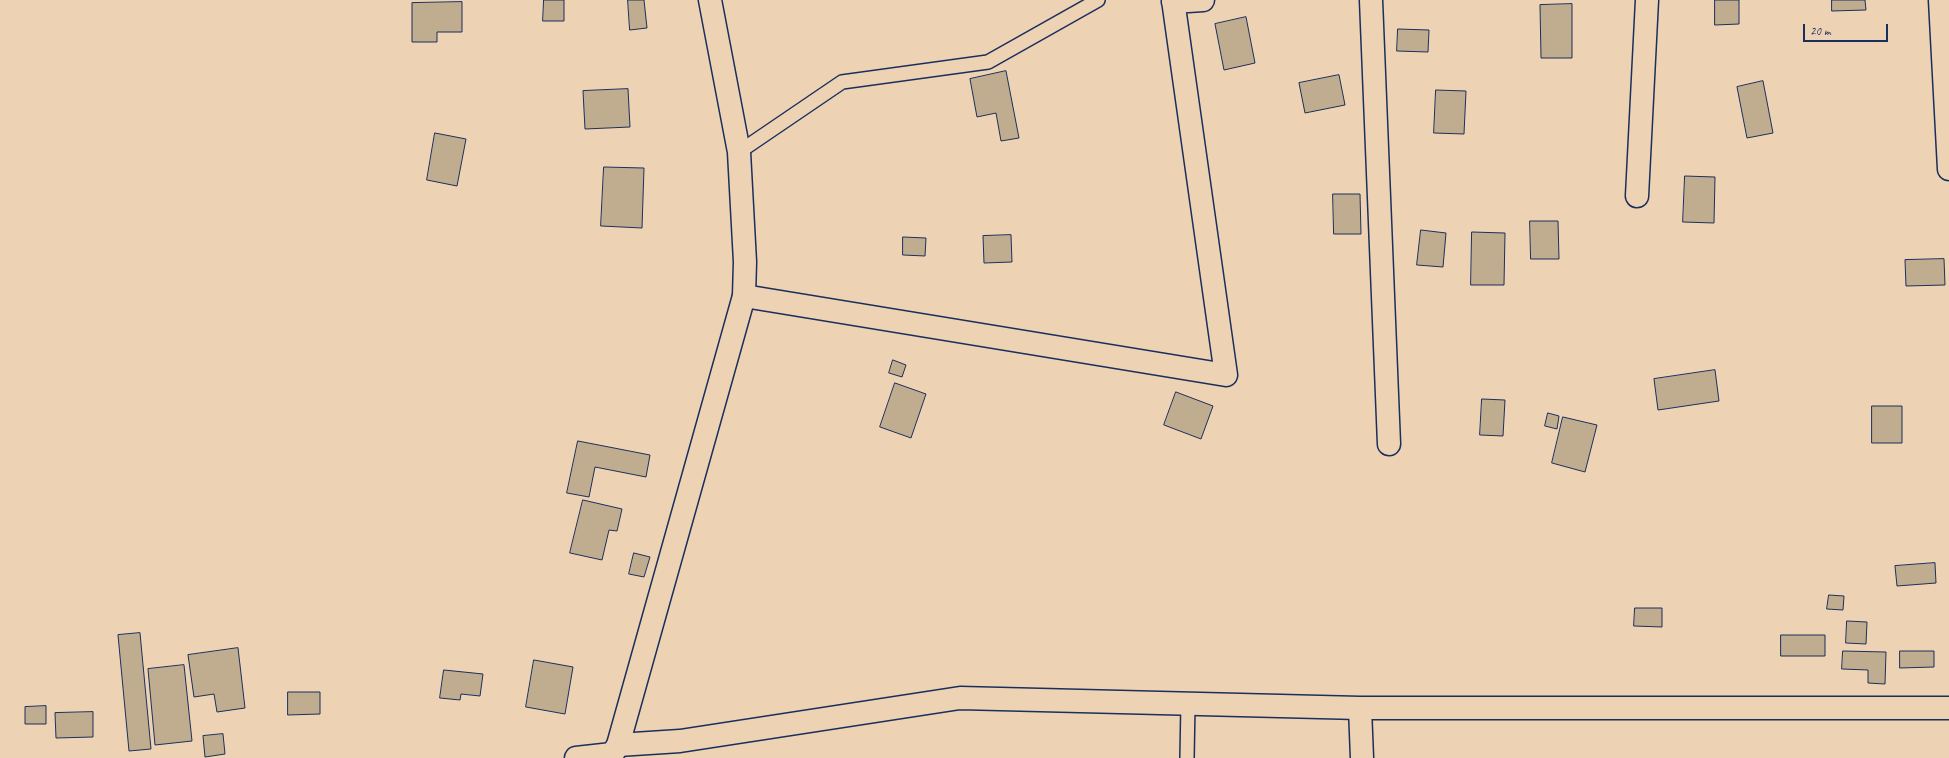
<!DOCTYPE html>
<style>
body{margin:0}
#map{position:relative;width:1949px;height:758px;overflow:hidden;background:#edd3b4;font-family:Caveat,sans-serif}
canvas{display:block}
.scale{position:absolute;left:1803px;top:24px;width:85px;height:18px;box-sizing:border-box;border:2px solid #1b2f5e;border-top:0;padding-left:5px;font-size:12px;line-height:14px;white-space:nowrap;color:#1b2f5e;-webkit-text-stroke:3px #edd3b4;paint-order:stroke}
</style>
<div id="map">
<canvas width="1949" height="758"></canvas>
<div class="scale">20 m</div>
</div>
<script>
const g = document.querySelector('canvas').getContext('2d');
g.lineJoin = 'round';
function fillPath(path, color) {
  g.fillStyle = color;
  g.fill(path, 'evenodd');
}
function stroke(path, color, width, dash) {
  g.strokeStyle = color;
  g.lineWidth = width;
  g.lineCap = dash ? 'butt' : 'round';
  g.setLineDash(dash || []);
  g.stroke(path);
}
const building = new Path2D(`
 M544,0H564V21H543Z
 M628,0H644L647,28L630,30Z
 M1715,0H1739V24L1715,25Z
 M1832,0H1865L1866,10L1832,11Z
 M462,2V32H437V42H412V3Z
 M1572,4V58H1541L1540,5Z
 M1246,17L1255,63L1224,70L1215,24Z
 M1398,29L1429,30L1428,52L1397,51Z
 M1006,71L1019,138L1001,141L996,113L977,117L970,79Z
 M1339,75L1345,105L1305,113L1299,83Z
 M1763,81L1773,133L1747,138L1737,87Z
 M628,89L630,127L585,129L583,91Z
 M1436,90L1466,91L1464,134L1434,133Z
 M435,133L466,139L457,186L427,180Z
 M604,167L644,168L642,228L601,226Z
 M1685,176L1715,177L1714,223L1683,222Z
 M1333,194H1360L1361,234H1334Z
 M1530,221H1558L1559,259H1531Z
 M1421,230L1446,233L1443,267L1417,265Z
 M1472,232L1505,233L1504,285H1471Z
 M1011,235L1012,262L984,263L983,236Z
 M903,237L926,238L925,256L903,255Z
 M1944,259L1945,285L1906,286L1905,260Z
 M893,360L906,365L902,377L889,373Z
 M1715,370L1719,401L1658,410L1654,379Z
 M895,383L926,394L911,438L880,427Z
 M1176,392L1213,406L1201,439L1164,425Z
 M1482,399L1505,400L1503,436L1480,435Z
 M1872,406H1902V443H1872Z
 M1548,413L1559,416L1557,429L1545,426Z
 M1563,417L1597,425L1585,472L1552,463Z
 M578,441L650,455L646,477L595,467L589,497L567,493Z
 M583,500L622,509L617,531L609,530L602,560L570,553Z
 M634,553L650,557L644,577L629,574Z
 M1935,563L1936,583L1897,586L1895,566Z
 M1829,595L1844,596L1843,610L1827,609Z
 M1635,608H1662V627L1634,626Z
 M1847,621L1867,622L1866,644L1846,643Z
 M140,633L151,749L129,751L118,635Z
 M1781,635H1825V656H1781Z
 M238,648L245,708L217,712L214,694L194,697L188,655Z
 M1843,651L1886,652L1885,684L1868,683V670L1842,669Z
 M1900,651H1934V667L1900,668Z
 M534,660L573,667L565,714L526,707Z
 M184,665L192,741L155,745L148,669Z
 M444,670L483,674L480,696L461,694L460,700L440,698Z
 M288,692H320V714L288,715Z
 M46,706V724H25V707Z
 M93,712V737L56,738L55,713Z
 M223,734L225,754L205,757L203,736Z`);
fillPath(building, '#c0ac8e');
stroke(building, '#1b2f5e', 1);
const service = new Path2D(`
 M739,152L842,82L988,62L1098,0
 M1187,758L1188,704`);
const minor = new Path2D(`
 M1371,0L1389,444
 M1940,0L1949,169
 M1173,2L1203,0
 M1637,196L1647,0
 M744,296L1226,375L1173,0
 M1360,708L1362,758
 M618,745L680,741L960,698L1360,708H1949
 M576,758L612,754`);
const tertiary = new Path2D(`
 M610,758L618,745L744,296L745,262L739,152L710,0`);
stroke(service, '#1b2f5e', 16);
stroke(minor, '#1b2f5e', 25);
stroke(tertiary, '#1b2f5e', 25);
stroke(service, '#edd3b4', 13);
stroke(minor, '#edd3b4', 22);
stroke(tertiary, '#edd3b4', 22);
</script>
